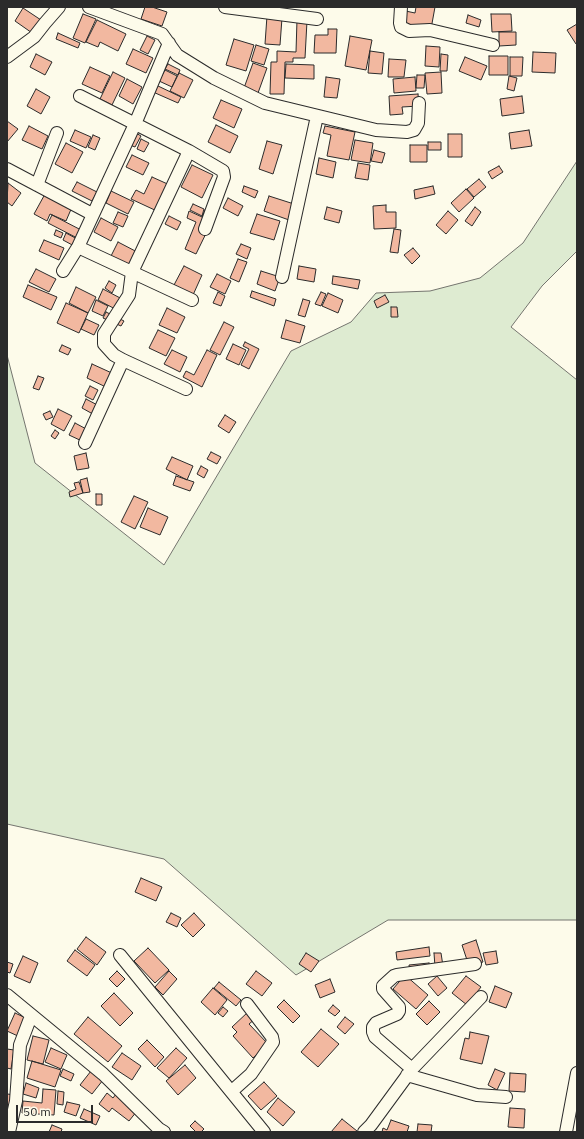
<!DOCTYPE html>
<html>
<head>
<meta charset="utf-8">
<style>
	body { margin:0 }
	#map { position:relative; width:584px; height:1139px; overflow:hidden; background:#fdfbea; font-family:"IBM Plex Sans",sans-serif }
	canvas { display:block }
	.frame { position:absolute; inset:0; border:8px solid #2b2b2b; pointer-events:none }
	.scale { position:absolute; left:16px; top:1105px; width:77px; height:18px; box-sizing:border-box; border:2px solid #2b2b2b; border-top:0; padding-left:5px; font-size:12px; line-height:14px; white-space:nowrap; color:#2b2b2b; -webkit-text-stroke:3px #fdfbea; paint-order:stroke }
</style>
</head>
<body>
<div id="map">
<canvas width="584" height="1139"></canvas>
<div class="frame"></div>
<div class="scale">50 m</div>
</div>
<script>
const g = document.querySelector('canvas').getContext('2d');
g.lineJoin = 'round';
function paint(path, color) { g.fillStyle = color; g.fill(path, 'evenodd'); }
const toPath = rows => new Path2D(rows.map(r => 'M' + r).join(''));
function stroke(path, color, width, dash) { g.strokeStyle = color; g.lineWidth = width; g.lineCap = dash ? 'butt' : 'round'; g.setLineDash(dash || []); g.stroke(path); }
const green = toPath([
	[577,161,577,251,542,286,511,327,577,380,577,920,388,920,296,975,164,859,7,824,7,355,35,463,164,565,291,351,351,322,376,293,430,291,480,278,523,243,577,161]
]);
const building = toPath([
	[145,7,152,7,167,12,162,26,141,19,145,7],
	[416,7,435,7,431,29,399,23,401,10,415,13,416,7],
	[23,8,44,22,35,35,15,21,23,8],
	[83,14,96,19,85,43,73,38,83,14],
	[491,14,511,14,512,31,492,32,491,14],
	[468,15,481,20,479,27,466,23,468,15],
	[267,16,282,18,280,45,265,44,267,16],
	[97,20,126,34,118,51,100,42,98,47,86,42,97,20],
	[297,20,307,21,305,58,293,58,293,62,285,62,284,94,270,94,271,62,277,62,277,51,296,52,297,20],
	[577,24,577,44,576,44,567,30,577,24],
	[328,29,337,29,336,53,314,53,315,35,328,35,328,29],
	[499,32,516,32,516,45,499,46,499,32],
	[58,33,80,43,78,48,56,39,58,33],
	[147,36,155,40,148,54,140,50,147,36],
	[350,36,372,40,366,70,345,66,350,36],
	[234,39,254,45,246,71,226,65,234,39],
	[256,45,269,49,264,65,251,61,256,45],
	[426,46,440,47,439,67,425,66,426,46],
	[133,49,153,58,146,73,126,64,133,49],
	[370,51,384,53,382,74,368,73,370,51],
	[533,52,556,53,555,73,532,72,533,52],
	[36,54,52,62,45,75,30,67,36,54],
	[441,54,448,55,447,71,440,71,441,54],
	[489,56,508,56,508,75,489,75,489,56],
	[465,57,487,66,481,80,459,71,465,57],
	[510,57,523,57,522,76,510,76,510,57],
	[389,59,406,60,404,77,388,77,389,59],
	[253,63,267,68,258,93,244,88,253,63],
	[168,64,180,70,178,75,165,69,168,64],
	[286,64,314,65,314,79,285,78,286,64],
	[90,67,110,76,102,93,82,84,90,67],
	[165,70,177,76,172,87,159,81,165,70],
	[113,72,125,78,112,105,100,99,113,72],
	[441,72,442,93,427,94,425,73,441,72],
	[179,73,193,80,184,98,170,91,179,73],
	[417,75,425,75,424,88,416,88,417,75],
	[509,76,517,78,514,91,507,89,509,76],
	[326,77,340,79,337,98,324,97,326,77],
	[415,77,416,91,394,93,393,79,415,77],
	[127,79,142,87,133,104,119,96,127,79],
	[156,85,181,97,178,103,153,92,156,85],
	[36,89,50,97,41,114,27,106,36,89],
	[418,94,419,106,402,107,403,114,390,115,389,96,418,94],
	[522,96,524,113,502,116,500,99,522,96],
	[221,100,242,109,234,128,213,118,221,100],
	[7,121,18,129,7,142,7,121],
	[216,125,238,136,230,153,208,142,216,125],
	[29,126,48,136,42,149,22,140,29,126],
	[325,126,355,132,349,160,327,156,331,135,323,133,325,126],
	[75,130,91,137,86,148,70,141,75,130],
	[529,130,532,146,511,149,509,133,529,130],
	[136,133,141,136,135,147,130,145,136,133],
	[448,134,462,134,462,157,448,157,448,134],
	[93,135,100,138,95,150,88,147,93,135],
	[141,139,149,143,144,152,137,149,141,139],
	[355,140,373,143,370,163,351,160,355,140],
	[267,141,282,145,273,174,259,169,267,141],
	[428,142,441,142,441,150,428,150,428,142],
	[66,143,83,152,72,173,55,164,66,143],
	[410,145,427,145,427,162,410,162,410,145],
	[374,150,385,153,382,163,371,161,374,150],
	[132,155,149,163,143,175,126,167,132,155],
	[319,158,336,162,333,178,316,174,319,158],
	[358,163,370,165,368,180,355,178,358,163],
	[192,165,213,175,202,198,181,187,192,165],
	[499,166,503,172,492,179,488,172,499,166],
	[152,177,172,186,159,212,131,199,136,190,144,194,152,177],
	[479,179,486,187,474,197,467,189,479,179],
	[77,182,97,192,92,201,72,191,77,182],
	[8,183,21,193,12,206,7,202,8,183],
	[244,186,258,191,255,198,242,192,244,186],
	[433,186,435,194,415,199,414,190,433,186],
	[466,189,474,198,459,212,451,203,466,189],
	[111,191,134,202,128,214,106,203,111,191],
	[45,194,72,207,66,221,50,214,47,221,34,214,45,194],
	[269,196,294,204,289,220,264,211,269,196],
	[228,198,243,206,238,216,223,208,228,198],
	[193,204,204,209,202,216,190,210,193,204],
	[386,205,386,212,396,212,396,228,374,229,373,206,386,205],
	[327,207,342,211,339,223,324,219,327,207],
	[475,207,481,212,472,226,465,221,475,207],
	[205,210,215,215,196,254,185,249,196,222,187,218,189,211,202,217,205,210],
	[448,211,458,220,446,234,436,225,448,211],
	[118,212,128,216,123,227,113,223,118,212],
	[257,214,280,221,274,240,250,233,257,214],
	[52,215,85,232,81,240,48,223,52,215],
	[169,216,181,222,177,230,165,224,169,216],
	[101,218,118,227,111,241,94,232,101,218],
	[394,229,401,230,398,253,390,252,394,229],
	[56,230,63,233,61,238,54,235,56,230],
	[66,233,79,240,76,247,63,240,66,233],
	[44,240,64,248,59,260,39,251,44,240],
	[118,242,141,254,134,267,111,256,118,242],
	[241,244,251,248,247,259,236,254,241,244],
	[413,248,420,256,412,264,404,255,413,248],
	[238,259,247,262,239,282,230,278,238,259],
	[184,266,202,275,193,295,174,285,184,266],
	[299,266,316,269,314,282,297,279,299,266],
	[36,269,56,279,49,292,29,282,36,269],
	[261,271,280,277,275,291,257,284,261,271],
	[217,274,231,281,225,294,210,287,217,274],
	[333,276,360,280,358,289,332,284,333,276],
	[109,281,116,285,112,293,105,288,109,281],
	[28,285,57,297,51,310,23,297,28,285],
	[76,287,96,297,88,313,69,303,76,287],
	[103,289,124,300,119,311,98,300,103,289],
	[252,291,276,299,274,306,250,297,252,291],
	[218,292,225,296,221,306,213,303,218,292],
	[321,292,326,294,321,306,315,304,321,292],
	[328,293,343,300,338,313,322,306,328,293],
	[385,295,389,302,377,308,374,301,385,295],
	[303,299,310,301,305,317,298,315,303,299],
	[96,300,108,306,103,316,92,311,96,300],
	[66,303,88,313,79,333,57,323,66,303],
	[391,307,397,307,398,317,391,317,391,307],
	[167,308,185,317,177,333,159,325,167,308],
	[106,312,124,321,121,326,103,318,106,312],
	[86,319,99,325,94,335,81,329,86,319],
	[286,320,305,326,300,343,281,338,286,320],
	[224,322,234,327,220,355,210,350,224,322],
	[158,330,175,338,166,356,149,348,158,330],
	[245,342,259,349,249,369,241,365,249,349,243,346,245,342],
	[233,344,246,350,239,365,226,359,233,344],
	[62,345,71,349,68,355,59,351,62,345],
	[172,350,187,357,180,372,164,364,172,350],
	[207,350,217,355,202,387,183,377,186,371,194,375,207,350],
	[92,364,114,374,108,388,87,378,92,364],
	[38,376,44,378,39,390,33,388,38,376],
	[90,386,98,390,93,400,85,396,90,386],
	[86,399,105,409,100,418,82,408,86,399],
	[58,409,72,416,64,431,51,424,58,409],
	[50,411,53,417,46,420,43,414,50,411],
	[225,415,236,422,229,433,218,426,225,415],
	[75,423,90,431,84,442,69,435,75,423],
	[55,430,59,433,55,439,51,436,55,430],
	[211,452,221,457,217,464,207,459,211,452],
	[86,453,89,468,77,470,74,456,86,453],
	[172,457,193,466,187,480,166,469,172,457],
	[201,466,208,470,204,478,197,474,201,466],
	[176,476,194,482,190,491,173,485,176,476],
	[87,478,90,492,83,493,80,480,87,478],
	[79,482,83,493,70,497,69,492,76,489,74,483,79,482],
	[96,494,102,494,102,505,96,505,96,494],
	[134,496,148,502,135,529,121,522,134,496],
	[148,508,168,517,160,535,140,527,148,508],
	[141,878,162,887,156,901,135,892,141,878],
	[171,913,181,918,177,927,166,922,171,913],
	[194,913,205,925,193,937,181,925,194,913],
	[86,937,106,952,97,965,77,949,86,937],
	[476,940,483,962,469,966,462,945,476,940],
	[429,947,430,956,397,960,396,952,429,947],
	[148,948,169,970,155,983,134,961,148,948],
	[75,950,95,965,87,976,67,961,75,950],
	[496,951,498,963,486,965,483,953,496,951],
	[306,953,319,961,311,972,299,964,306,953],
	[434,953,441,953,443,966,435,967,434,953],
	[23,956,38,963,30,983,14,976,23,956],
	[7,962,13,964,10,973,7,972,7,962],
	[429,963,430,970,410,973,409,965,429,963],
	[117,971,125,979,117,987,109,979,117,971],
	[169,971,177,979,163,995,155,987,169,971],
	[256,971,272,983,262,996,246,984,256,971],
	[405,975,428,995,416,1009,393,989,405,975],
	[437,976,447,988,438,996,428,984,437,976],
	[466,976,481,987,467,1005,452,993,466,976],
	[330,979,335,992,320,998,315,985,330,979],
	[219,982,241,1000,236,1006,214,988,219,982],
	[495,986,512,993,506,1008,489,1002,495,986],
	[213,988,227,1000,215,1015,201,1002,213,988],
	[114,993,133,1013,120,1026,101,1006,114,993],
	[284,1000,300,1016,293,1023,277,1007,284,1000],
	[429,1001,440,1012,427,1025,416,1014,429,1001],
	[333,1005,340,1011,335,1016,328,1011,333,1005],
	[223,1007,228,1011,223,1017,218,1013,223,1007],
	[248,1012,255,1019,249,1024,268,1044,253,1058,233,1036,237,1032,232,1027,248,1012],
	[15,1013,28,1019,20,1037,7,1031,15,1013],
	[88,1017,122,1046,108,1062,74,1034,88,1017],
	[345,1017,354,1024,345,1034,337,1027,345,1017],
	[321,1029,339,1044,318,1067,301,1052,321,1029],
	[470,1032,489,1036,482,1064,460,1059,465,1038,469,1039,470,1032],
	[33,1036,49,1040,43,1064,27,1060,33,1036],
	[147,1040,164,1057,155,1067,138,1049,147,1040],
	[51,1048,67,1055,61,1069,45,1062,51,1048],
	[176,1048,187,1058,169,1078,157,1068,176,1048],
	[7,1049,14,1050,11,1069,7,1068,7,1049],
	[122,1053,141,1066,132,1080,112,1067,122,1053],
	[32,1061,61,1070,55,1087,27,1078,32,1061],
	[185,1065,196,1078,178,1095,166,1081,185,1065],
	[63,1069,74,1074,71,1081,60,1076,63,1069],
	[495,1069,505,1073,497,1090,488,1085,495,1069],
	[91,1071,103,1080,92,1094,80,1085,91,1071],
	[510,1073,526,1074,525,1092,509,1091,510,1073],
	[264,1082,277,1096,261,1110,248,1096,264,1082],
	[26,1083,39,1088,36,1098,23,1094,26,1083],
	[43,1089,56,1090,54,1115,22,1113,23,1101,42,1103,43,1089],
	[119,1090,137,1111,129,1121,112,1108,109,1112,99,1104,107,1093,113,1098,119,1090],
	[58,1091,64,1092,63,1105,57,1104,58,1091],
	[7,1094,16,1095,7,1114,7,1094],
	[278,1098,295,1112,283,1126,267,1112,278,1098],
	[67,1102,80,1105,76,1116,64,1112,67,1102],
	[510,1108,525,1109,524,1128,508,1127,510,1108],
	[84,1109,100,1116,96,1125,80,1118,84,1109],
	[342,1119,357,1131,357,1132,331,1132,342,1119],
	[391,1120,409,1126,407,1132,382,1132,383,1128,387,1130,391,1120],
	[195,1121,204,1129,201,1132,196,1132,190,1126,195,1121],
	[418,1124,432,1125,431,1132,417,1132,418,1124],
	[52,1125,62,1129,61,1132,49,1132,52,1125]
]);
const minor = toPath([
	[89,7,162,34,177,55,214,78,265,103,376,130,407,132,414,130,418,123,419,103],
	[225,7,317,19],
	[401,7,400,23,401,27,409,31,430,30,493,45],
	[7,57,34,37,45,23,59,7],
	[80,96,189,151,223,171,224,177,205,229],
	[7,169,92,214],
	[37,185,57,133],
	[78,247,192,300],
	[63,271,78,247,135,124,169,43],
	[282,277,317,116],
	[186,389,123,360,114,355,104,344,104,334,129,295,132,272,189,151],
	[85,443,123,360],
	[120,955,264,1132],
	[7,995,103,1074,159,1129,164,1132],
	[412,1069,375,1037,373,1032,373,1027,376,1023,397,1014,399,1011,399,1007,383,989,383,986,394,976,397,975,475,964],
	[407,1075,477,1095,506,1097],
	[232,1091,251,1074,273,1042,272,1037,247,1004],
	[9,1132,16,1101,20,1045,31,1016],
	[364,1132,371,1125,412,1069,481,997],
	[566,1132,577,1073]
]);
paint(green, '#deebd1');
stroke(green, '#74746e', 1);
paint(building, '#f2b8a0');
stroke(building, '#2b2b2b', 1);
stroke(minor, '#2b2b2b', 14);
stroke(minor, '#fdfbea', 12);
</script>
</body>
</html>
